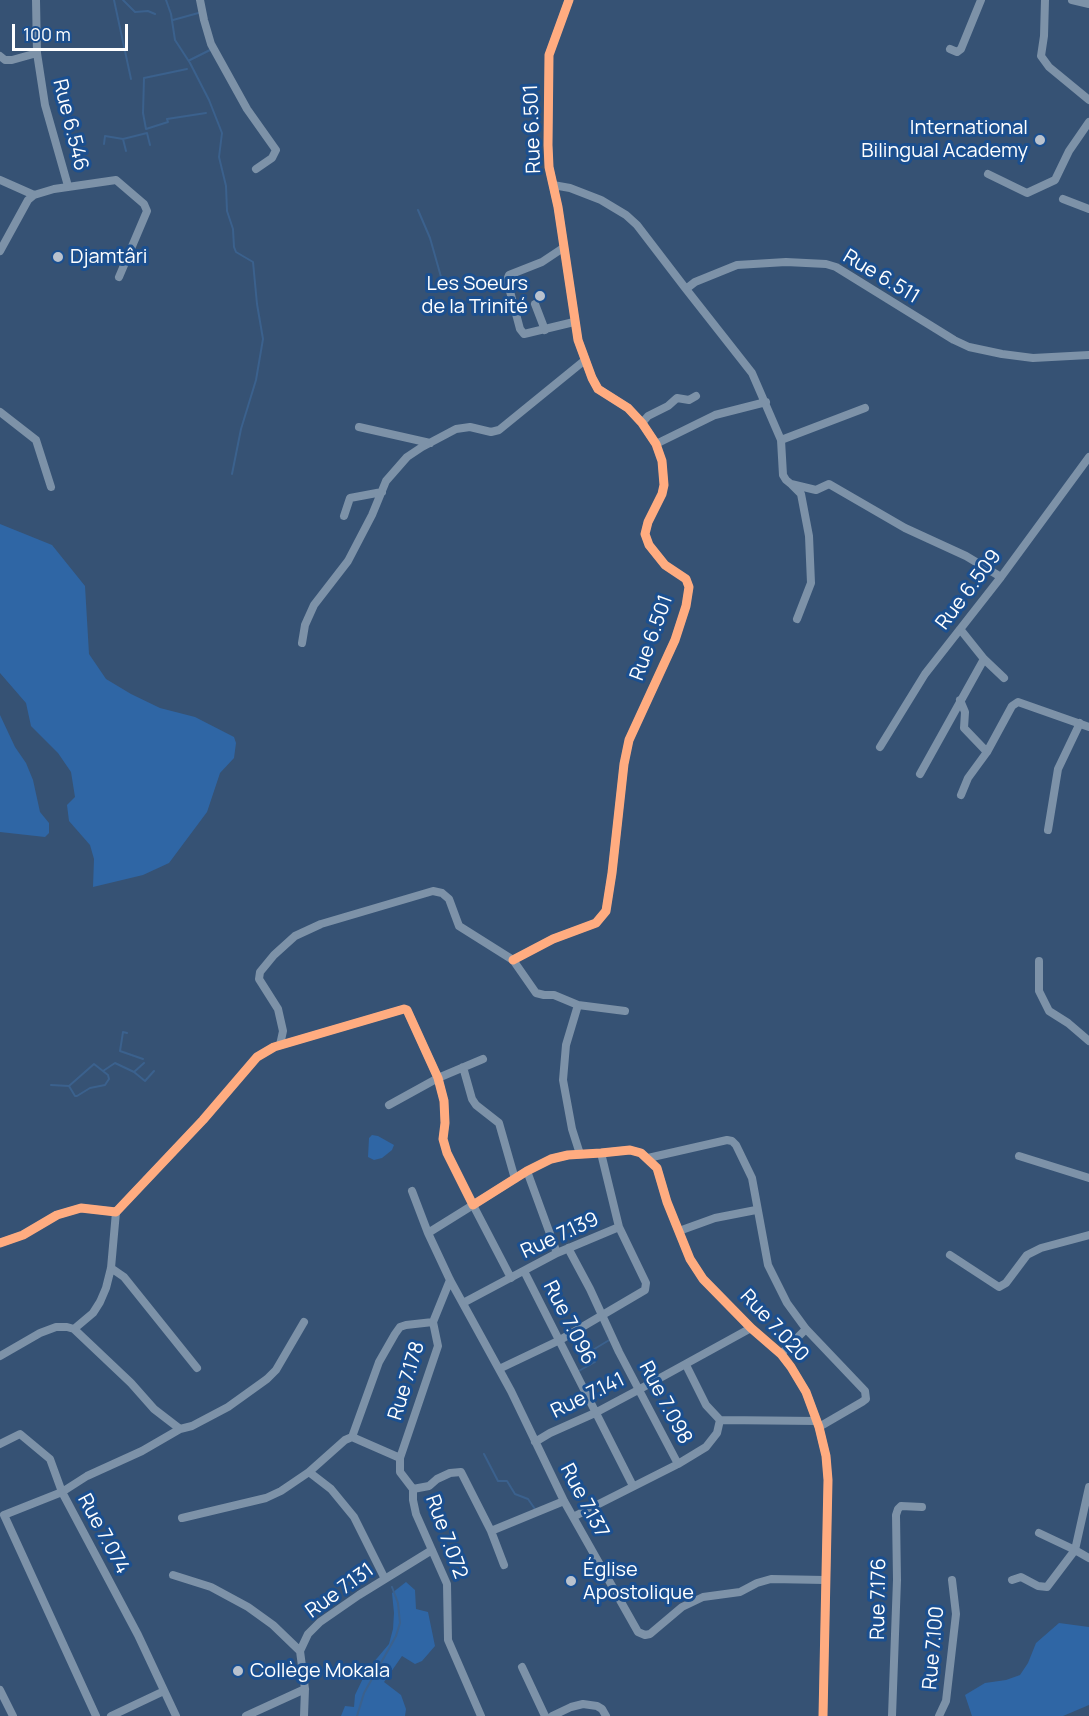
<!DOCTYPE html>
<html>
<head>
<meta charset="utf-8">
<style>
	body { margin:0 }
	#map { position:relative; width:1089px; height:1716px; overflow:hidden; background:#365274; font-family:Manrope,sans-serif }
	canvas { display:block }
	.scale { position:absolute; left:12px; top:24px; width:116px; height:27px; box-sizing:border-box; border:3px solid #fff; border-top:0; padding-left:8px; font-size:18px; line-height:21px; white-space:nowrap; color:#fff; -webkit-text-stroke:4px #1b4f8f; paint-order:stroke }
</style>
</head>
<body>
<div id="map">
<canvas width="1089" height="1716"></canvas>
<div class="scale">100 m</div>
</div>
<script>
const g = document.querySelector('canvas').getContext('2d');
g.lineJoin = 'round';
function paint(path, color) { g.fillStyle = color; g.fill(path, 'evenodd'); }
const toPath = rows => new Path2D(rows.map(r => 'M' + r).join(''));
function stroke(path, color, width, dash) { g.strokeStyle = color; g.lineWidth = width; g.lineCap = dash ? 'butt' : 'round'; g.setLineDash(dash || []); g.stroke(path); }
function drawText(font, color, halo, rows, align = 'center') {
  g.font = font + ' Manrope,sans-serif'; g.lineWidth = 6; g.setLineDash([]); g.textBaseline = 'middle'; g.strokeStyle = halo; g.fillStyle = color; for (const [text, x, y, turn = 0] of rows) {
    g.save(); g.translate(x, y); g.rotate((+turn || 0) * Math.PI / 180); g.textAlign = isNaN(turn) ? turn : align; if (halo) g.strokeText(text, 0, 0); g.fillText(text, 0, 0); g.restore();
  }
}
const green = toPath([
	[0,524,52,545,85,586,89,654,106,679,131,694,160,708,195,717,234,737,236,743,234,758,220,773,207,812,169,863,143,875,93,887,94,859,90,845,69,821,67,805,75,797,71,772,58,753,31,726,26,703,0,673],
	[0,715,15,747,26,763,33,780,40,812,49,823,49,833,45,837,0,832],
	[372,1135,378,1136,394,1145,392,1150,382,1158,374,1160,368,1157,369,1138],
	[406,1582,415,1590,416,1609,428,1612,435,1646,422,1661,415,1664,402,1656,384,1682,401,1695,406,1709,405,1716,341,1716,345,1706,354,1707,355,1695,367,1670,389,1644,393,1629,394,1613,392,1593],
	[1059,1623,1089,1627,1089,1705,1063,1716,972,1716,965,1695,985,1683,1006,1680,1020,1675,1028,1663,1036,1643]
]);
const stream = toPath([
	[114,0,131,79],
	[123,0,135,12,148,11,155,14],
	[166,0,171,14,175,40,190,63,209,100,222,133,219,157,226,186,227,211,233,229,234,247,236,252,253,262,257,304,263,339,256,380,241,429,232,474],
	[173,20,202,12],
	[190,60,212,49],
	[187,69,144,78,143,113,146,129,168,122,167,119,206,113],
	[123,139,126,151],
	[104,144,105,136,123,139,147,133,150,145],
	[418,210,430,238,445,291],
	[127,1033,123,1032,120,1051,143,1059],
	[103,1071,115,1063,134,1072,145,1081,154,1071],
	[134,1072,144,1063],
	[51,1085,69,1086,75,1096,77,1096,90,1088,105,1085,109,1079,108,1075,94,1064,69,1086],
	[577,1372,595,1362,591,1351,611,1339],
	[484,1454,498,1481,507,1481,515,1494,528,1499,535,1509],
	[357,1716,364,1693,396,1636,400,1623,398,1603,392,1587]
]);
const minor = toPath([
	[36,0,37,53,45,105,68,186],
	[200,0,204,20,211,44,247,109,276,150,272,158,256,169],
	[1045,0,1044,36,1041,56,1049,67,1089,100],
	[1072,0,1089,4],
	[950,49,957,52,961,49,981,0],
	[0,56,5,60,12,60,37,53],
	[988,174,1027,193,1055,180,1069,151,1089,122],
	[0,180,34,195],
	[553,185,570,188,601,200,626,215,637,225,686,289,695,282,737,265,786,262,826,264,836,267,954,340,969,347,1002,354,1033,358,1089,355],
	[1063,199,1089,209],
	[563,248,542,262,509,275,507,280,520,329,524,334,574,322],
	[0,251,28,200,34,195,54,189,116,180,144,204,147,211,119,277],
	[686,289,752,373,781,440,783,475,786,480,791,484,816,490,829,484,905,528,966,556,1001,577],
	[535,304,545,330],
	[0,412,36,440,51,487],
	[642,423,648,416,668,406,677,398,689,400,696,396],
	[359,427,430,443],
	[781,440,865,408],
	[656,444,715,415,766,402],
	[792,485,801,494,809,536,811,583,797,619],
	[344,516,350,498,382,492],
	[960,629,984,659,1004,678],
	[302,643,305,625,314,605,348,561,372,515,386,481,407,457,422,447,456,429,470,427,491,432,499,430,585,360],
	[960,700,965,712,964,728,987,752,1012,706,1018,702,1089,727],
	[880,747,925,674,1001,577,1089,457],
	[920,774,984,659],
	[961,795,968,778,987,752],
	[1048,830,1058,769,1080,723],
	[513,960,553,939,596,923,606,911,612,873,624,764,629,740,675,640,686,606,689,587,686,579,665,565,649,545,645,534,648,522,662,494,664,485,662,461,656,444,642,423,628,408,598,389,592,378,578,340,558,207,549,167,548,145,549,55,569,0],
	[1039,961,1039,991,1049,1011,1068,1023,1089,1041],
	[578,1005,566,1045,563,1080,572,1129,580,1154],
	[280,1045,283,1031,278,1009,259,979,260,972,274,955,295,936,321,924,433,891,442,893,449,899,459,926,513,960,536,993,544,995,554,995,578,1005,625,1011],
	[463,1067,472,1099,476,1105,499,1123,515,1179],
	[389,1105,438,1078,483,1059],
	[601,1153,619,1227],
	[1019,1156,1089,1178],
	[648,1158,727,1140,732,1141,736,1145,752,1178,768,1265,787,1303,806,1329,865,1391,866,1399,862,1402,819,1427],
	[527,1171,557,1253],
	[412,1191,428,1233],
	[679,1231,715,1218,756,1210],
	[0,1243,23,1235,57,1215,81,1208,116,1212,203,1120,257,1057,274,1047,404,1009,407,1010,438,1078,444,1101,445,1123,443,1139,447,1153,473,1205,527,1171,551,1159,568,1155,601,1153,630,1150,641,1153,657,1168,667,1202,690,1259,703,1279,751,1328,781,1354,791,1367,806,1392,819,1427,826,1456,828,1480,823,1716],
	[568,1248,590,1289,619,1352,678,1464,573,1517],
	[950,1255,999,1287,1006,1283,1027,1255,1041,1248,1089,1235],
	[111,1268,124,1277,197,1368],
	[524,1271,633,1486],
	[511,1278,473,1205,428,1233,450,1280,511,1391,564,1501,638,1632,645,1635,650,1634,682,1607,703,1597,740,1592,757,1583,771,1579,825,1580],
	[463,1303,557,1253,619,1227,646,1283,645,1290,560,1340,499,1369],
	[74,1329,93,1313,100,1302,106,1288,111,1268,116,1212],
	[781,1354,806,1329],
	[0,1356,40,1333,56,1327,67,1327,74,1329,131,1383,154,1409,180,1429,192,1426,228,1407,267,1379,276,1370,304,1322],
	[686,1365,706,1405,720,1420,817,1421],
	[352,1437,379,1362,395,1334,400,1327,406,1325,433,1322],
	[535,1442,550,1433,595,1413,640,1389,751,1328],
	[0,1444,20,1434,50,1459,62,1492,87,1476,142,1451,180,1429],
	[678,1464,706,1447,717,1433,720,1420],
	[309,1472,345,1440,352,1437,400,1458],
	[413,1489,400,1472,400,1458,438,1346,433,1322,450,1280],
	[182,1518,266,1498,281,1491,309,1472,331,1489,354,1517,385,1579],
	[491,1531,504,1565],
	[1039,1533,1075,1550,1089,1487],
	[173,1575,211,1587,248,1607,273,1625,300,1651],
	[1012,1580,1021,1577,1038,1586,1047,1587,1075,1550,1089,1558],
	[522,1667,545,1716],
	[0,1690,13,1716],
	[96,1716,4,1515,62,1492,138,1635,176,1716],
	[111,1716,164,1691],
	[246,1716,305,1689],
	[304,1716,305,1689,300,1651,308,1634,320,1622,359,1595,432,1550],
	[481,1716,448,1640,447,1584,416,1514,413,1500,413,1489,429,1486,437,1479,450,1473,461,1472,491,1531,564,1501],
	[552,1716,571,1707,583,1704,597,1706,602,1709,606,1716],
	[892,1716,897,1580,896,1515,898,1509,901,1506,922,1507],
	[939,1716,946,1701,956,1614,952,1580]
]);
const cycleway = toPath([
	[513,960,553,939,596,923,606,911,612,873,624,764,629,740,675,640,686,606,689,587,686,579,665,565,649,545,645,534,648,522,662,494,664,485,662,461,656,444,642,423,628,408,598,389,592,378,578,340,558,207,549,167,548,145,549,55,569,0],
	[0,1243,23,1235,57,1215,81,1208,116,1212,203,1120,257,1057,274,1047,404,1009,407,1010,438,1078,444,1101,445,1123,443,1139,447,1153,473,1205,527,1171,551,1159,568,1155,601,1153,630,1150,641,1153,657,1168,667,1202,690,1259,703,1279,751,1328,781,1354,791,1367,806,1392,819,1427,826,1456,828,1480,823,1716]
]);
const markers = [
	[1040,140,6,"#b9c2ce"],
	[58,257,6,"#b9c2ce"],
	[540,296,6,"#b9c2ce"],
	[571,1581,6,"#b9c2ce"],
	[238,1671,6,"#b9c2ce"]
];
const streetNames = [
	["Rue 6.546",70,125,76],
	["Rue 6.501",533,129,-92],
	["Rue 6.511",881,277,31],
	["Rue 6.509",969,590,-53],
	["Rue 6.501",652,638,-70],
	["Rue 7.139",560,1236,-25],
	["Rue 7.096",569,1323,63],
	["Rue 7.020",774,1326,47],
	["Rue 7.178",407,1381,-73],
	["Rue 7.141",588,1396,-26],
	["Rue 7.098",665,1403,62],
	["Rue 7.137",584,1501,62],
	["Rue 7.074",103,1534,62],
	["Rue 7.072",446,1537,70],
	["Rue 7.131",340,1591,-36],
	["Rue 7.176",879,1599,-89],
	["Rue 7.100",934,1648,-85]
];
const poiNames = [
	["International",1028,128,"right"],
	["Bilingual Academy",1028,151,"right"],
	["Djamtâri",70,257],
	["Les Soeurs",528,284,"right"],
	["de la Trinité",528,307,"right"],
	["Église",583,1570],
	["Apostolique",583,1593],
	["Collège Mokala",250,1671]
];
paint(green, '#2f66a5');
stroke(stream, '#3b618d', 2);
stroke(minor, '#7d92a8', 8);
stroke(cycleway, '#ffac80', 9);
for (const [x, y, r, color] of markers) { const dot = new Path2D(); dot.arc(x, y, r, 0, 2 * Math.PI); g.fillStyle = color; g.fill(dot); stroke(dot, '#1b4f8f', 2); }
drawText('20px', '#fff', '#1b4f8f', streetNames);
drawText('20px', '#fff', '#1b4f8f', poiNames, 'left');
</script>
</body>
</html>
